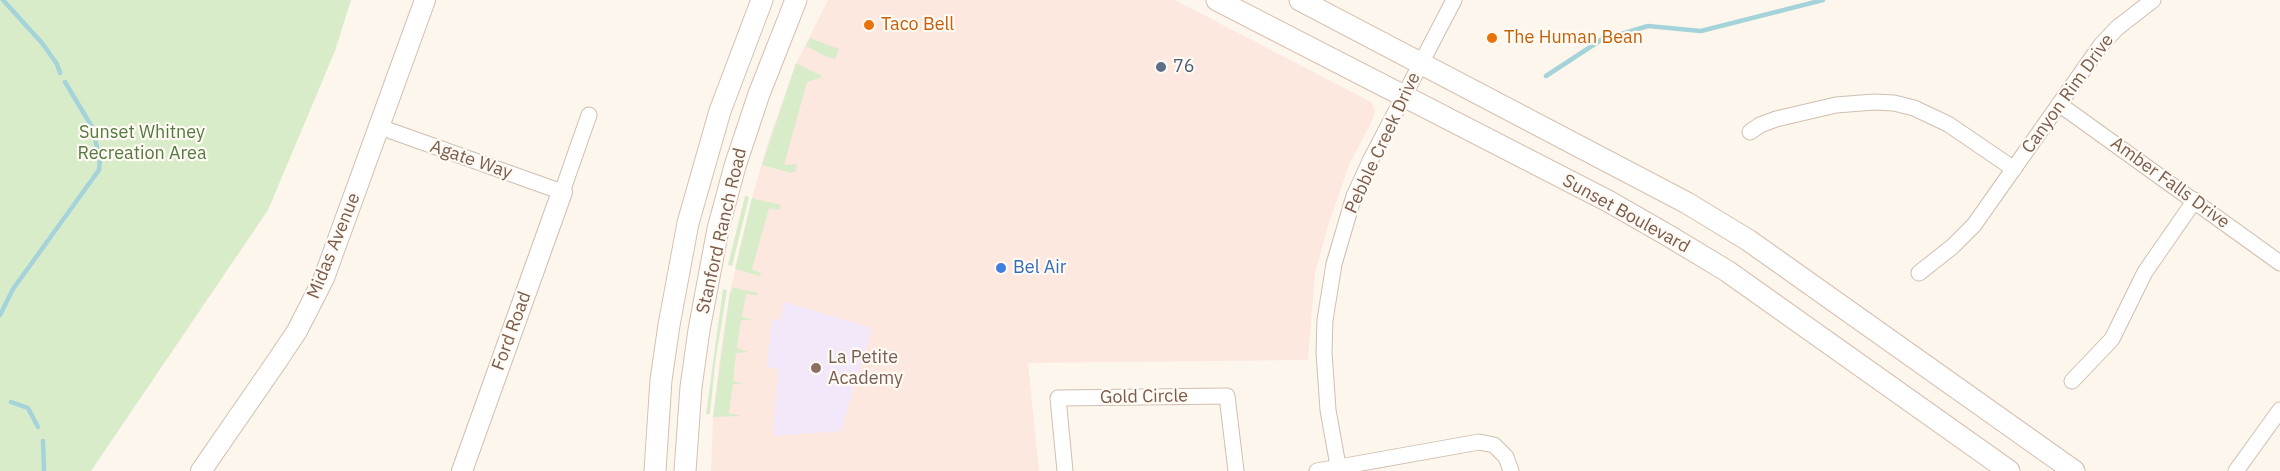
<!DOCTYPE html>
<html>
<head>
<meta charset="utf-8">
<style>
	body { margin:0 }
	canvas { display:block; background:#fdf6ec }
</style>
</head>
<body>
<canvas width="2280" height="471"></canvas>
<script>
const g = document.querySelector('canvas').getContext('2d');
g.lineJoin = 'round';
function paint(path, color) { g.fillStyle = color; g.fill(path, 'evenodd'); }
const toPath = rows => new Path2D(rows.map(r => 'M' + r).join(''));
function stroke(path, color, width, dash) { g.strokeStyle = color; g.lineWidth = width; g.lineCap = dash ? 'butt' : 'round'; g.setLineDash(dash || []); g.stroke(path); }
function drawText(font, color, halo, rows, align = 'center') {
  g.font = font + ' "IBM Plex Sans",sans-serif'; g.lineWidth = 4.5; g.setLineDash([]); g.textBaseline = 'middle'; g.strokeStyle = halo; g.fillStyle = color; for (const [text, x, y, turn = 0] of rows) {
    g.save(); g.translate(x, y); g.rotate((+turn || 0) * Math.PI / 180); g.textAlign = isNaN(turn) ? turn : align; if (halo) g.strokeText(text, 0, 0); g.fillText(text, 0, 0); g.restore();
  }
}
const commercial = toPath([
	[828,0,1175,0,1371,102,1375,110,1373,119,1349,165,1328,226,1315,274,1308,360,1028,363,1039,471,711,471,713,417,721,348,730,292,752,198,769,139,797,62]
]);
const education = toPath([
	[781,301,872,328,841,431,773,436,778,369,767,367,772,319,781,320,784,303]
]);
const green = toPath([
	[0,0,351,0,335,51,268,210,91,471,0,471],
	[810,38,839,49,835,59,827,57,806,46],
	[796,63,822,76,820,78,807,82,784,165,797,164,796,171,791,173,762,165],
	[745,196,749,197,732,266,728,265],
	[752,198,781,205,779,210,769,208,752,269,761,273,760,276,735,269],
	[731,287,758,293,757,295,746,294,742,317,753,320,741,320,737,348,748,352,736,353,733,381,744,384,733,384,729,413,741,416,713,417,730,292,733,291],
	[723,289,727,290,715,364,710,414,706,414]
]);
const stream = toPath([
	[3,0,42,43,57,64,60,73],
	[1546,76,1601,40,1648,26,1701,31,1823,0],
	[0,315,13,289,99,170,100,159,92,127,65,82],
	[11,402,28,408,38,427],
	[43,441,44,471]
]);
const minor = toPath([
	[2059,104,2280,263],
	[380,127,562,192,589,115],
	[1750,132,1760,125,1776,119,1836,105,1874,102,1894,103,1914,108,1948,124,2014,169],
	[1919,273,1952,247,1974,225,2101,45,2117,28,2153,0],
	[2072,381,2112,339,2145,272,2195,200],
	[1065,471,1058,398,1227,396,1236,471],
	[1317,471,1479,442,1494,445,1506,457,1511,471],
	[1339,471,1328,410,1324,352,1325,320,1334,264,1354,196,1371,159,1454,0],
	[2236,471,2280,410]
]);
const tertiary = toPath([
	[201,471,277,361,297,331,324,278,425,0],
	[462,471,562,192]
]);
const secondary = toPath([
	[1217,0,1608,201,1669,236,1727,271,2009,471],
	[1300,0,1687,203,1748,240,2074,471],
	[655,471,661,380,669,325,688,223,720,111,762,0],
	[685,471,691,387,699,330,718,229,735,166,759,94,796,0]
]);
const markers = [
	[869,25,6,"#e8710a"],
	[1492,38,6,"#e8710a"],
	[1161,67,6,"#5c6f8a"],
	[1001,268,6,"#3f7fe0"],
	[816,368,6,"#8d6e63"]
];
const foodNames = [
	["Taco Bell",881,25],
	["The Human Bean",1504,38]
];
const serviceNames = [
	["76",1173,67]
];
const streetNames = [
	["Canyon Rim Drive",2068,94,-54],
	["Pebble Creek Drive",1383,143,-65],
	["Agate Way",471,160,19],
	["Amber Falls Drive",2170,183,36],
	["Sunset Boulevard",1626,214,29],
	["Stanford Ranch Road",722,231,-77],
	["Midas Avenue",334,246,-68],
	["Ford Road",512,331,-70],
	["Gold Circle",1144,397,-1]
];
const parkNames = [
	["Sunset Whitney",142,133],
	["Recreation Area",142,154]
];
const shopNames = [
	["Bel Air",1013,268]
];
const educationNames = [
	["La Petite",828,358],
	["Academy",828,379]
];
paint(commercial, '#fde8e0');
paint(education, '#f3e8fa');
paint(green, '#d8ecc9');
stroke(stream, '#a5d3da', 4.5);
stroke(minor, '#d1beb0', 17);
stroke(tertiary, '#d1beb0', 22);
stroke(secondary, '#d6c0b0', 23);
stroke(minor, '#fff', 15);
stroke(tertiary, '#fff', 20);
stroke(secondary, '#fff', 21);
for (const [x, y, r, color] of markers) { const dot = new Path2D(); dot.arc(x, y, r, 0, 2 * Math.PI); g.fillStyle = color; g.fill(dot); stroke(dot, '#fffaf3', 2); }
drawText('18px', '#c56008', '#fffaf3', foodNames, 'left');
drawText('18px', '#4e5e75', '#fffaf3', serviceNames, 'left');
drawText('18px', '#7a5c4d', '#fffaf3', streetNames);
drawText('18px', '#537a41', '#fffaf3', parkNames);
drawText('18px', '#366cbe', '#fffaf3', shopNames, 'left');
drawText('18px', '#785e54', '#fffaf3', educationNames, 'left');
</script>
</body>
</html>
